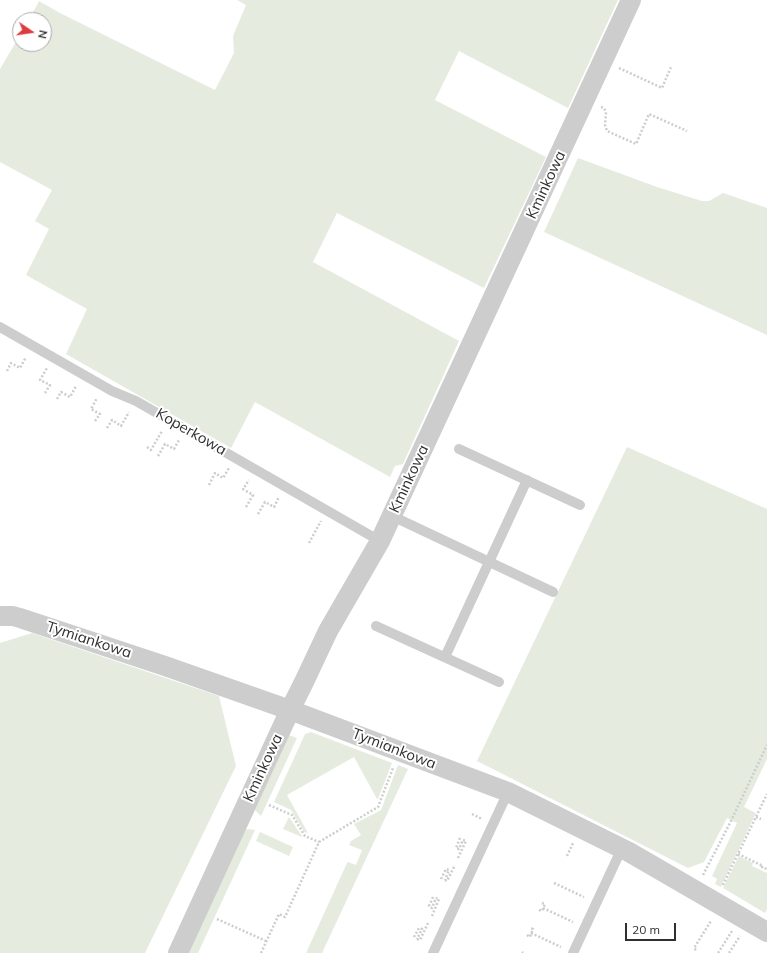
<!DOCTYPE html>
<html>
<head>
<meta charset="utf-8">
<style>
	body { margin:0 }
	#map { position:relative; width:767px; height:953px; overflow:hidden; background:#fff; font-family:Mulish,sans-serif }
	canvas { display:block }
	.north { position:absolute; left:12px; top:12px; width:40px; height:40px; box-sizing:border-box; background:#fff; border:1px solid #acacac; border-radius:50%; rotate:103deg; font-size:11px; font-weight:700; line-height:16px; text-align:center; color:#303030 }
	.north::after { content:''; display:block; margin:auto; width:14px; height:18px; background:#dd3c3c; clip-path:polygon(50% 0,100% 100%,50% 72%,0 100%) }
	.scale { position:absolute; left:625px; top:923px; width:51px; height:18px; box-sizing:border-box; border:2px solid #303030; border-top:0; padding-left:5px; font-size:12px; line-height:14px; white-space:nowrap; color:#303030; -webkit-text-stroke:3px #fff; paint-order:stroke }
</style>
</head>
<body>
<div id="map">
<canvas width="767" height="953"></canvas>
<div class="north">N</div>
<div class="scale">20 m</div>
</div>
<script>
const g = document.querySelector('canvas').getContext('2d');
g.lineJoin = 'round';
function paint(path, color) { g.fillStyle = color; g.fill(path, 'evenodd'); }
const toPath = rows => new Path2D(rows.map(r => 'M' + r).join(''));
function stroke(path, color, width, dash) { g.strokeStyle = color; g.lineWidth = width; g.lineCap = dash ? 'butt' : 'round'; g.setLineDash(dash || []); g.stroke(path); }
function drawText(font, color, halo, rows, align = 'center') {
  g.font = font + ' Mulish,sans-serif'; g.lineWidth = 4; g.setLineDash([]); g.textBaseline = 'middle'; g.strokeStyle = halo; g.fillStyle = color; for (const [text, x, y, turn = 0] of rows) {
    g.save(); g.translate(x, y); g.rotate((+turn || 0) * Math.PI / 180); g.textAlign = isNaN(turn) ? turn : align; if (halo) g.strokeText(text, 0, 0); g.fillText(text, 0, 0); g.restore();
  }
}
const green = toPath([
	[237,0,618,0,568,108,459,51,435,100,546,157,484,288,337,213,313,262,459,341,403,464,395,466,390,477,255,402,231,448,66,354,87,309,26,275,49,229,35,221,52,190,0,162,0,69,20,35,20,44,44,44,44,20,29,20,39,1,60,13,215,90,234,53,233,36,246,5],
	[578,158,657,187,702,201,709,201,723,193,767,208,767,335,544,232],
	[627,447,767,509,767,759,744,807,756,813,721,887,715,884,717,879,712,876,737,823,727,818,704,862,688,868,477,761],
	[32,633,219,696,236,766,145,953,0,953,0,643],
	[311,732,392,763,378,799,377,799,354,757,287,795,308,833,304,832,291,810,274,802,305,734],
	[286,734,297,738,261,816,255,810,255,806],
	[398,765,408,769,322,953,306,953,347,863,348,862,356,865,362,850,349,845,351,841,361,835,354,824,381,810],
	[289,817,302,836,302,837,283,829],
	[248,829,255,830,198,953,186,953,245,830],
	[260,832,293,847,289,856,256,841],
	[739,856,753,863,752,866,767,873,767,909,765,913,723,888]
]);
const path = toPath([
	[619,68,662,88,671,67],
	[601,107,604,108,606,112,605,125,607,131,636,144,649,114,687,131],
	[7,371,11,363,20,368,26,357],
	[45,393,50,385,40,380,47,368],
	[57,399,61,392,70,397,76,386],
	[95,421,100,414,91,409,97,398],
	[107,428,112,420,121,426,129,412],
	[147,447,151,450,162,431],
	[158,456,165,444,174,449,179,440],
	[209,485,215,473,223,478,229,468],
	[246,507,253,495,243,489,249,480],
	[258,514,265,502,274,507,279,497],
	[309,543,321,521],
	[269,805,292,815,305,836,319,842],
	[472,814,482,819],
	[756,817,761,819],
	[460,838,456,848,459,849,463,840],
	[738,854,763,866,762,867,767,869],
	[567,856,573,843],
	[458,858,466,841,463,840],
	[703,875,730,823,767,745],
	[441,879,446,869,449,870,445,880],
	[445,880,447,881,455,865],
	[554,883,584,897],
	[723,885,767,794],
	[433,897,429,906,432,908,436,898],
	[543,908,573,922],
	[539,910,542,911,545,904,542,903],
	[432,916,439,899,436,898],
	[217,919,266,941],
	[531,933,561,947],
	[527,935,530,937,533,929,530,928],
	[414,937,419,928,422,929,417,939],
	[417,939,420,940,428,923],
	[696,950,694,948,711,921],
	[522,952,523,953],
	[261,953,279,914,285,917,319,842,378,807,393,768],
	[718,953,732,931],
	[729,953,740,936]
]);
const lane = toPath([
	[0,327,112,391,136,401,380,541],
	[459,449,580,505],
	[392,516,553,592],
	[376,626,499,682],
	[445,657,527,480],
	[433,953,508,792],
	[573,953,622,848]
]);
const street = toPath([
	[0,616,13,616,20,618,165,666,290,710,508,792,629,852,767,932],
	[178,953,290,710,304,682,328,631,380,541,631,0]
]);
const streetNames = [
	["Kminkowa",546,185,-65],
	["Koperkowa",191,432,30],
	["Kminkowa",409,479,-65],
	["Tymiankowa",89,640,18],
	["Tymiankowa",394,749,21],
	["Kminkowa",263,768,-65]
];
paint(green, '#e5ecdf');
stroke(path, '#cdcdcd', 2.5, [2, 2]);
stroke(lane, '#cdcdcd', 10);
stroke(street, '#cdcdcd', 20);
drawText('15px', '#303030', '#fff', streetNames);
</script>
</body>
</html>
